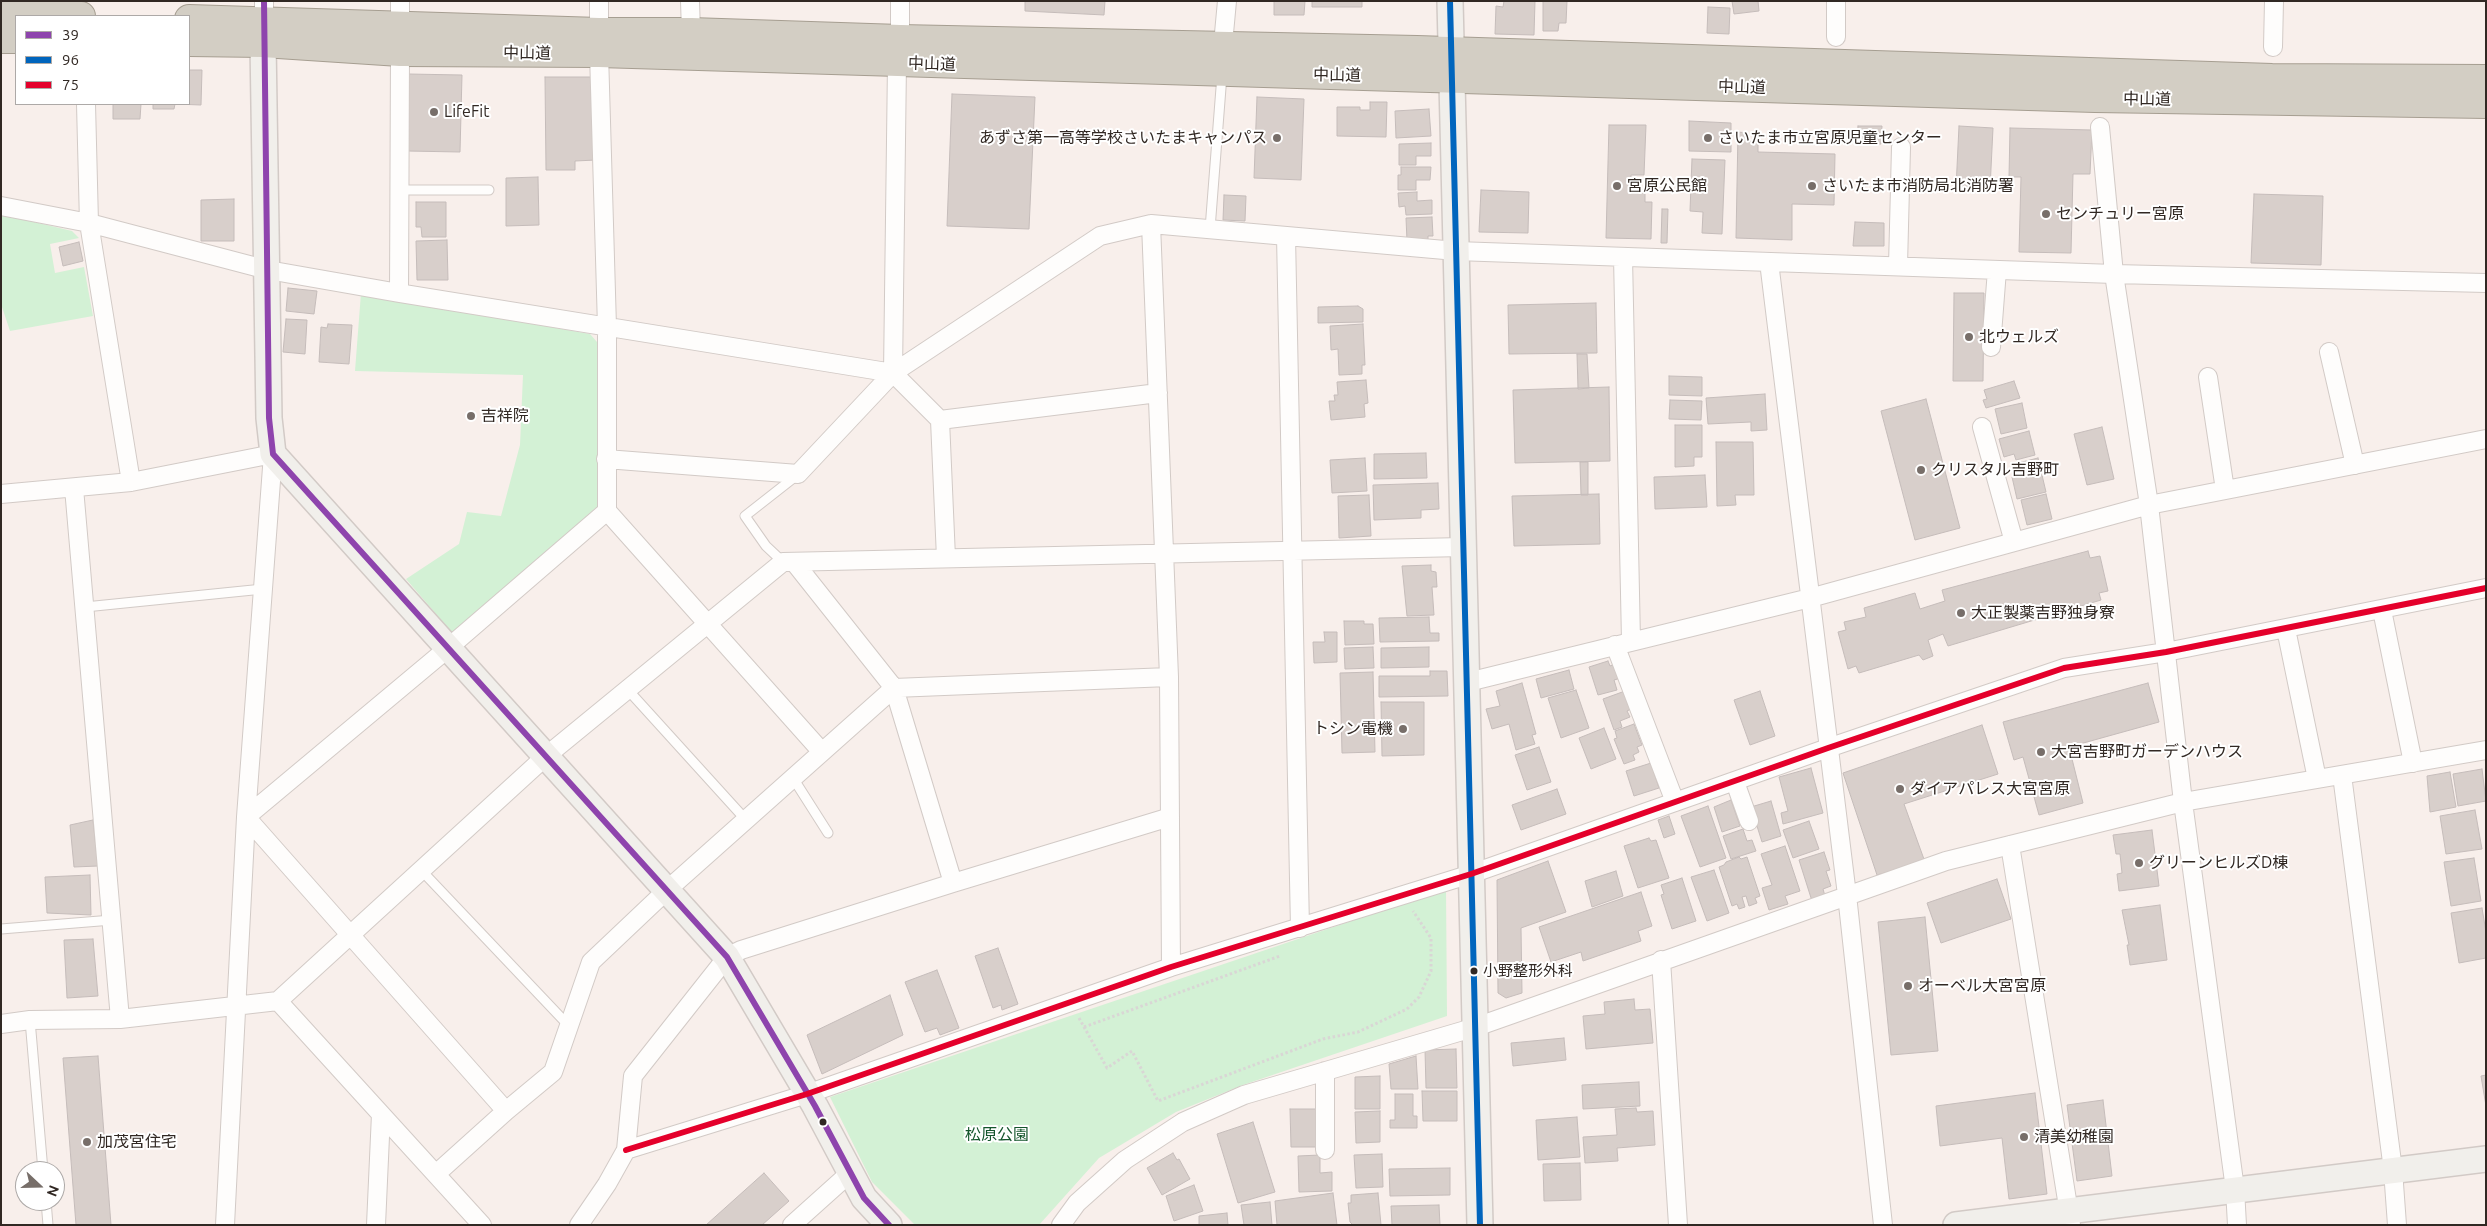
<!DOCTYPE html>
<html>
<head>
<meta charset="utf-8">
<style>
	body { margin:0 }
	#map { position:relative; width:2487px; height:1226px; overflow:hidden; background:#f8efeb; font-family:Ubuntu,sans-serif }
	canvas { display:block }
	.frame { position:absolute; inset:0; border:2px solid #312823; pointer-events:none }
	.legend { position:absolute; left:15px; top:15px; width:175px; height:90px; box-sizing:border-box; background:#fff; border:1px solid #ada9a7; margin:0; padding:6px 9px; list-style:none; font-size:15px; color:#312823 }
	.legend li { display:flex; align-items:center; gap:10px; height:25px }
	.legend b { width:25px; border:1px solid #ada9a7 }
	.north { position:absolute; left:15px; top:1161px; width:50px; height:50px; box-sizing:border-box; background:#fff; border:1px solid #ada9a7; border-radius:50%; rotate:111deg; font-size:14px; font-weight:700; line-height:20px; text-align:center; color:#312823 }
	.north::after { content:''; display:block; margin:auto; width:18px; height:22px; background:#776e69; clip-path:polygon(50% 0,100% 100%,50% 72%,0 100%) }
</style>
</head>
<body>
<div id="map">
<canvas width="2487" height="1226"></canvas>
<div class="frame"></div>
<ul class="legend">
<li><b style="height:6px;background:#8e44ad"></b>39</li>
<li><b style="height:6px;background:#0065bd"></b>96</li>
<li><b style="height:6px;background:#e4002b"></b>75</li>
</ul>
<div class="north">N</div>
</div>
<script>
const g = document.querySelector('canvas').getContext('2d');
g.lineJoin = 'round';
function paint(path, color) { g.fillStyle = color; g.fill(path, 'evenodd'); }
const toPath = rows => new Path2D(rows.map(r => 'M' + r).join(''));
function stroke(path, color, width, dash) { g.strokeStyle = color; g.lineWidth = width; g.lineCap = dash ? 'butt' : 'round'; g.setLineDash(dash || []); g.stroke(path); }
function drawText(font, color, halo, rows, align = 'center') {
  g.font = font + ' Ubuntu,"Noto Sans JP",sans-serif'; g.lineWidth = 4; g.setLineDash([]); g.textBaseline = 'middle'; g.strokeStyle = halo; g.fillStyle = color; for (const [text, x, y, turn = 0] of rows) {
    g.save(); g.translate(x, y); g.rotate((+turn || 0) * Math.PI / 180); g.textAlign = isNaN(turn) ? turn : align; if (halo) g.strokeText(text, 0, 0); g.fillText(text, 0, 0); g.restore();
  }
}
const green = toPath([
	[1,214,72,231,79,238,50,244,55,273,84,267,93,316,10,331,1,304],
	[361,293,590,334,597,342,599,505,454,635,406,579,459,544,467,512,501,516,520,445,523,375,355,371],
	[1446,889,1447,1016,1243,1085,1176,1112,1099,1158,1039,1225,915,1225,872,1182,830,1097]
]);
const building = toPath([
	[1025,1,1105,1,1104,15,1025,11,1025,1],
	[1274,1,1305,1,1304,15,1274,15,1274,1],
	[1312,1,1362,1,1362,7,1312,7,1312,1],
	[1504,1,1535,1,1534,35,1495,34,1496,6,1503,7,1504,1],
	[1543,1,1567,1,1566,23,1559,23,1558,31,1543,31,1543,1],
	[1732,1,1758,1,1759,11,1734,14,1732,1],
	[1708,7,1730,8,1729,34,1707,33,1708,7],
	[189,70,202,70,201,105,175,104,174,109,153,109,153,104,189,104,189,70],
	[408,74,462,75,460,152,407,151,408,74],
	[545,77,595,77,596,160,575,161,575,170,546,170,545,77],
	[952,94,1035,97,1029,229,947,226,952,94],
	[1257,97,1304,99,1301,180,1254,178,1257,97],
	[1370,102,1387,102,1386,137,1337,136,1337,107,1360,107,1360,110,1370,110,1370,102],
	[113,104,141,104,140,119,113,119,113,104],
	[1429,109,1431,136,1396,138,1395,111,1429,109],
	[1689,121,1731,123,1731,152,1689,151,1689,121],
	[1609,125,1646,125,1644,175,1631,175,1630,189,1645,190,1645,202,1652,202,1651,239,1606,238,1609,125],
	[1858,126,1882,126,1881,144,1857,143,1858,126],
	[1959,126,1993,128,1990,189,1956,188,1959,126],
	[2010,128,2092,130,2090,174,2073,174,2071,253,2019,252,2021,177,2009,177,2010,128],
	[1738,132,1748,133,1748,141,1758,141,1758,152,1835,154,1834,205,1792,204,1792,240,1736,238,1738,132],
	[1431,143,1431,156,1416,156,1416,165,1399,165,1399,144,1431,143],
	[1692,159,1725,160,1722,234,1702,233,1703,212,1690,211,1692,159],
	[1401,167,1431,167,1430,180,1416,180,1416,190,1398,190,1398,175,1401,175,1401,167],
	[538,177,539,225,506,226,506,178,538,177],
	[1481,190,1529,192,1528,233,1479,232,1481,190],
	[1417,192,1417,201,1432,200,1432,214,1406,215,1405,206,1399,207,1398,193,1417,192],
	[2254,194,2323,196,2321,265,2251,263,2254,194],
	[1224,195,1246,196,1245,221,1223,220,1224,195],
	[234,199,234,241,201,241,201,200,234,199],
	[416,202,446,202,446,237,422,237,421,227,416,227,416,202],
	[1662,209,1668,209,1667,243,1661,243,1662,209],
	[1432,217,1433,236,1428,236,1428,240,1407,241,1406,218,1432,217],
	[1855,222,1884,223,1884,246,1853,246,1855,222],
	[447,240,448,280,417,280,416,241,447,240],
	[79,242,83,261,63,266,59,247,79,242],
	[288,288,317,291,314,314,286,311,288,288],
	[1954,293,1984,293,1983,381,1953,381,1954,293],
	[1596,303,1597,353,1509,354,1508,305,1596,303],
	[1358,306,1363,309,1363,322,1318,323,1318,307,1358,306],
	[286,319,307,320,305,354,283,352,286,319],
	[328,324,352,325,349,364,319,362,321,327,327,328,328,324],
	[1363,324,1365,365,1362,365,1362,374,1339,375,1338,349,1331,350,1330,326,1363,324],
	[1577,354,1587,354,1589,388,1578,389,1577,354],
	[1669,376,1702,377,1702,396,1669,395,1669,376],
	[1366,380,1368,403,1364,404,1365,417,1331,420,1329,401,1335,401,1334,395,1338,395,1337,382,1366,380],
	[2014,381,2020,398,1986,408,1983,400,1987,399,1984,390,2014,381],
	[1609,387,1610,461,1515,463,1513,390,1609,387],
	[1765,394,1767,430,1751,431,1751,422,1708,424,1706,398,1765,394],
	[1926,399,1960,528,1915,540,1881,411,1926,399],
	[1670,400,1702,401,1701,420,1669,419,1670,400],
	[2022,403,2027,428,2001,434,1995,409,2022,403],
	[1675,425,1702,425,1702,457,1694,457,1694,466,1675,467,1675,425],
	[2102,427,2114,479,2087,485,2074,434,2102,427],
	[2029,431,2035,455,2016,460,2014,454,2004,457,1999,439,2029,431],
	[1716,442,1753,442,1754,495,1735,495,1736,505,1717,506,1716,442],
	[1426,453,1427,478,1374,479,1374,454,1426,453],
	[1365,458,1367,491,1332,493,1330,460,1365,458],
	[2038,458,2046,492,2017,499,2012,477,2016,475,2014,464,2038,458],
	[1580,462,1588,462,1588,495,1581,495,1580,462],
	[1705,475,1707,507,1655,509,1654,477,1705,475],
	[1438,483,1439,509,1421,510,1421,518,1374,520,1373,485,1438,483],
	[1599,494,1600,544,1514,546,1512,496,1599,494],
	[2046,494,2052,519,2027,525,2021,500,2046,494],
	[1369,495,1371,536,1339,538,1338,496,1369,495],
	[2088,551,2090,558,2100,556,2108,591,2099,593,2101,600,1948,646,1943,634,1928,640,1933,656,1923,660,1919,655,1859,673,1856,666,1848,669,1838,632,1846,630,1844,622,1866,617,1864,608,1915,593,1920,609,1945,601,1942,590,2088,551],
	[1431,565,1431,571,1436,572,1437,587,1432,587,1434,615,1407,616,1402,566,1431,565],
	[1429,617,1430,633,1439,633,1439,641,1380,642,1379,618,1429,617],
	[1344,621,1364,621,1364,624,1373,624,1374,644,1345,645,1344,621],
	[1324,632,1337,632,1337,662,1314,663,1313,642,1325,642,1324,632],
	[1373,647,1374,668,1345,669,1344,648,1373,647],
	[1429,647,1429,667,1381,668,1381,648,1429,647],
	[1608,661,1610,666,1617,663,1621,678,1614,680,1617,690,1598,695,1589,667,1608,661],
	[1569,670,1574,689,1541,698,1536,679,1569,670],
	[1430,671,1447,671,1448,696,1379,697,1379,676,1430,676,1430,671],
	[1373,672,1375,752,1342,753,1340,673,1373,672],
	[1522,683,1536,734,1532,735,1535,744,1516,750,1509,724,1492,729,1486,709,1500,706,1496,691,1522,683],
	[2148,683,2159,722,2069,747,2083,803,2039,815,2023,757,2014,760,2003,722,2148,683],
	[1576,690,1589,728,1561,738,1548,698,1576,690],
	[1625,691,1631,709,1627,711,1630,717,1620,721,1622,727,1614,730,1603,699,1625,691],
	[1760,691,1775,736,1750,745,1734,700,1760,691],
	[1381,702,1424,702,1424,755,1382,756,1381,702],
	[1634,724,1642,745,1637,747,1639,752,1633,755,1635,760,1624,764,1614,739,1617,738,1615,731,1634,724],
	[1982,725,1998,774,1904,804,1925,862,1877,875,1843,773,1982,725],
	[1604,728,1616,759,1591,769,1579,738,1604,728],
	[1539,747,1551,782,1527,790,1515,755,1539,747],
	[1651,763,1659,788,1634,796,1626,771,1651,763],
	[1811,768,1823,813,1783,824,1781,813,1788,811,1779,777,1811,768],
	[2482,769,2486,801,2458,806,2453,774,2482,769],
	[2450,772,2456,807,2430,812,2427,776,2450,772],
	[1557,789,1566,814,1521,830,1512,805,1557,789],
	[1731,800,1740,826,1722,832,1714,807,1731,800],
	[1771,801,1781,836,1762,842,1751,807,1771,801],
	[1708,806,1726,858,1700,867,1681,816,1708,806],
	[2475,810,2482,849,2446,854,2440,816,2475,810],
	[1669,816,1675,834,1664,838,1658,820,1669,816],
	[93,820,98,866,74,867,70,825,93,820],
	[1809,821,1819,849,1793,858,1783,830,1809,821],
	[1743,829,1747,841,1752,840,1756,851,1731,859,1723,836,1743,829],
	[2152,830,2159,886,2119,891,2117,874,2122,873,2120,854,2116,854,2113,835,2152,830],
	[1649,838,1651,841,1656,840,1669,878,1638,888,1624,846,1649,838],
	[1785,846,1800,891,1785,896,1788,904,1769,910,1762,888,1772,885,1761,854,1785,846],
	[1824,852,1830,870,1826,871,1831,886,1823,889,1825,896,1812,901,1799,860,1824,852],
	[1739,857,1741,859,1747,857,1760,896,1755,898,1757,903,1749,906,1746,896,1742,897,1745,907,1739,909,1737,904,1732,906,1719,867,1724,865,1726,862,1739,857],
	[2474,858,2481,901,2451,906,2444,862,2474,858],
	[1548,861,1566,912,1521,928,1522,993,1506,998,1498,993,1497,880,1548,861],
	[1714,870,1729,913,1707,921,1691,877,1714,870],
	[1616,871,1623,896,1592,907,1585,881,1616,871],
	[90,875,91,915,47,913,45,877,90,875],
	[1682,878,1696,921,1672,929,1661,895,1664,894,1661,885,1682,878],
	[1997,879,2011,919,1941,943,1927,903,1997,879],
	[1641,892,1652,926,1638,931,1641,941,1583,961,1581,952,1551,962,1539,927,1641,892],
	[2160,905,2167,960,2130,965,2127,945,2129,945,2122,910,2160,905],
	[2482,908,2486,932,2486,958,2459,963,2451,913,2482,908],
	[1925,917,1938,1051,1891,1055,1878,922,1925,917],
	[93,939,98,996,67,998,64,940,93,939],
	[998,948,1018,1004,1002,1010,1001,1005,993,1008,975,956,998,948],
	[937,970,959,1028,940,1035,937,1028,925,1032,905,982,937,970],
	[890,995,903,1035,822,1074,807,1035,890,995],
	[1634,999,1635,1010,1650,1009,1653,1043,1586,1049,1583,1016,1605,1014,1604,1002,1634,999],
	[1564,1038,1566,1060,1513,1066,1511,1043,1564,1038],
	[1456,1049,1457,1088,1426,1088,1425,1050,1456,1049],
	[98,1056,111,1225,76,1225,63,1058,98,1056],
	[1416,1056,1418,1089,1391,1089,1389,1064,1416,1056],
	[2486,1075,2486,1106,2481,1076,2486,1075],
	[1380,1076,1380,1109,1355,1109,1355,1077,1380,1076],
	[1639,1082,1640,1106,1583,1109,1582,1085,1639,1082],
	[1422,1091,1457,1091,1457,1121,1423,1121,1422,1091],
	[2035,1093,2047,1194,2009,1199,2002,1138,1940,1146,1936,1106,2035,1093],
	[1395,1094,1413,1094,1413,1116,1417,1116,1417,1128,1390,1128,1390,1120,1395,1120,1395,1094],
	[2103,1100,2112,1176,2077,1181,2067,1105,2103,1100],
	[1636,1108,1637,1112,1653,1111,1655,1145,1617,1148,1618,1161,1585,1163,1583,1137,1617,1135,1615,1109,1636,1108],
	[1290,1109,1317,1109,1318,1147,1291,1147,1290,1109],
	[1380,1111,1380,1142,1356,1143,1355,1112,1380,1111],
	[1577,1117,1580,1157,1538,1160,1536,1120,1577,1117],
	[1253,1122,1275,1192,1238,1203,1217,1134,1253,1122],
	[1173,1153,1177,1160,1179,1159,1190,1179,1162,1195,1147,1168,1173,1153],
	[1382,1154,1383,1187,1356,1188,1354,1155,1382,1154],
	[1320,1155,1320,1173,1332,1172,1332,1191,1299,1192,1298,1156,1320,1155],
	[1580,1163,1581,1200,1544,1201,1543,1164,1580,1163],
	[1450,1168,1450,1195,1390,1196,1389,1169,1450,1168],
	[764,1173,789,1201,762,1225,706,1225,764,1173],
	[1194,1185,1203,1211,1174,1221,1166,1196,1194,1185],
	[1333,1193,1337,1225,1277,1225,1275,1201,1333,1193],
	[1378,1193,1381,1225,1353,1225,1350,1222,1348,1203,1351,1203,1351,1195,1378,1193],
	[1270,1202,1272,1225,1244,1225,1241,1205,1270,1202],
	[1439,1205,1440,1225,1392,1225,1391,1206,1439,1205],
	[1227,1213,1228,1225,1199,1225,1199,1216,1227,1213]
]);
const path = toPath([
	[1079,1018,1107,1068,1132,1051,1158,1101,1323,1039,1358,1032,1407,1009,1419,997,1431,971,1431,938,1413,911],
	[1084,1027,1280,956]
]);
const lane = toPath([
	[399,190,489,190],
	[1210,229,1222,75],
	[783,562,766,546,745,516,796,476],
	[85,607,263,589],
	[628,690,746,820],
	[793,778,828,833],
	[421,870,569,1026],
	[1,929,112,920],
	[30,1020,43,1171],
	[46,1201,48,1225]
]);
const street = toPath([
	[400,1,400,25],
	[599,1,599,32],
	[690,1,691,32],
	[264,31,264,1],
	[1836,37,1836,1],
	[900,39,900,1],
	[1223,44,1227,1],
	[2273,47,2274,1],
	[599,53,607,327,607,511,822,752],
	[86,104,89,223,131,482],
	[2100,127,2114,274,2149,505,2183,802,2235,1189,2237,1225],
	[1,206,89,223,268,270,399,293,893,373,940,420,946,558],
	[1151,224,1169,677,1171,967],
	[1286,236,1300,928],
	[1623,257,1631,641],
	[1769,262,1847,895,1883,1225],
	[1898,266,1901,147],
	[399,293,400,52],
	[1991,347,1997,270],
	[2329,352,2355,465],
	[893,373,897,63],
	[2208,377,2225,490],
	[940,420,1158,393],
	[1982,427,2014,542],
	[606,459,798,474,893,373,1100,236,1151,224,1456,251,2114,274,2486,283],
	[74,488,120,1019],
	[1,494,131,482,273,454,246,817,225,1225],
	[794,562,894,688,953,883],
	[2382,610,2413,763],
	[2286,629,2317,779],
	[1615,645,1675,802],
	[1468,682,1810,598,2149,505,2486,439],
	[2342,775,2393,1170,2397,1225],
	[1735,782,1749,821],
	[2010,845,2071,1225],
	[1661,960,1678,1225],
	[278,1001,482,1225],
	[1,1024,30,1020,120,1019,278,1001,545,757,783,562,1463,547],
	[1325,1071,1325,1150],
	[506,1111,553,1072,591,962,666,891,894,688,1169,677],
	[626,1150,807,1094,1171,967,1471,874,1828,748,2064,668,2166,652,2486,588],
	[436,1174,506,1111,246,817,447,649,607,511],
	[376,1225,381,1114],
	[579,1225,607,1184,626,1150,633,1076,727,957,741,950,953,883,1170,817],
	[792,1225,851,1172],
	[1061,1225,1077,1203,1125,1160,1183,1122,1244,1095,1476,1027,1946,861,2183,802,2486,750]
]);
const secondary = toPath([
	[1450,1,1480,1225],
	[263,43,269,418,273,454,727,957,815,1106,864,1198,889,1225],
	[1956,1225,2486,1159]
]);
const highway = toPath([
	[1,13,81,16],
	[189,19,599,32,691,32,900,39,1417,50,2272,78,2486,79],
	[1,39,16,39],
	[189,42,263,43,400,52,599,53,2095,98,2486,104]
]);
const bus1 = toPath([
	[264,1,269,418,273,454,727,957,815,1106,864,1198,889,1225]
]);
const bus2 = toPath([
	[1450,1,1480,1225]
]);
const bus3 = toPath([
	[626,1150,807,1094,1171,967,1471,874,1828,748,2064,668,2166,652,2486,588]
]);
const markers = [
	[434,112,5,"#776e69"],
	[1277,138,5,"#776e69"],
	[1708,138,5,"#776e69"],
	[1617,186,5,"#776e69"],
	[1812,186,5,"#776e69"],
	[2046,214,5,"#776e69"],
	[1969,337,5,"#776e69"],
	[471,416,5,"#776e69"],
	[1921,470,5,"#776e69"],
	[1961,613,5,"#776e69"],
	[1403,729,5,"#776e69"],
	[2041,752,5,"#776e69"],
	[1900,789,5,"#776e69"],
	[2139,863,5,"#776e69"],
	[1474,971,4.5,"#312823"],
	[1908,986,5,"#776e69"],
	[823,1122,4.5,"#312823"],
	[2024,1137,5,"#776e69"],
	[87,1142,5,"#776e69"]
];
const busNames = [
	["小野整形外科",1483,971]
];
const streetNames = [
	["中山道",527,53,1],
	["中山道",932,64,2],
	["中山道",1337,75,1],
	["中山道",1742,87,2],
	["中山道",2147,99,1]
];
const poiNames = [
	["LifeFit",444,112],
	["あずさ第一高等学校さいたまキャンパス",1267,138,"right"],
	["さいたま市立宮原児童センター",1718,138],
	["宮原公民館",1627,186],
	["さいたま市消防局北消防署",1822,186],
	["センチュリー宮原",2056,214],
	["北ウェルズ",1979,337],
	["吉祥院",481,416],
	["クリスタル吉野町",1931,470],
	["大正製薬吉野独身寮",1971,613],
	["トシン電機",1393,729,"right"],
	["大宮吉野町ガーデンハウス",2051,752],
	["ダイアパレス大宮宮原",1910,789],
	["グリーンヒルズD棟",2149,863],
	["オーベル大宮宮原",1918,986],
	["清美幼稚園",2034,1137],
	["加茂宮住宅",97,1142]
];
const parkNames = [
	["松原公園",997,1135]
];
paint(green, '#d3f1d5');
paint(building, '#d8cfcb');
stroke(building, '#c5bcba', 1);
stroke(lane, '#d2cac6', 11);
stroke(street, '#d2cac6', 20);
stroke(secondary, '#d2cac6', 28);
stroke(highway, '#a69e91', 30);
stroke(path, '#d9d6d5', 3, [2.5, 2.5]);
stroke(lane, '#fefdfc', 9);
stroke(street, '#fefdfc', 18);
stroke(secondary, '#f1efeb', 25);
stroke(highway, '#d3cec4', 28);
stroke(bus1, '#8e44ad', 6);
stroke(bus2, '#0065bd', 6);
stroke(bus3, '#e4002b', 6);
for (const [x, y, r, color] of markers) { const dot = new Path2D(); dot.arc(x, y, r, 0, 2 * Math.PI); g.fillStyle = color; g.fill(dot); stroke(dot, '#fff', 2); }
drawText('15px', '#312823', '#fff', busNames, 'left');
drawText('16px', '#312823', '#fff', streetNames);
drawText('16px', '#312823', '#fff', poiNames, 'left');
drawText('16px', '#14552c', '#fff', parkNames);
</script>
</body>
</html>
